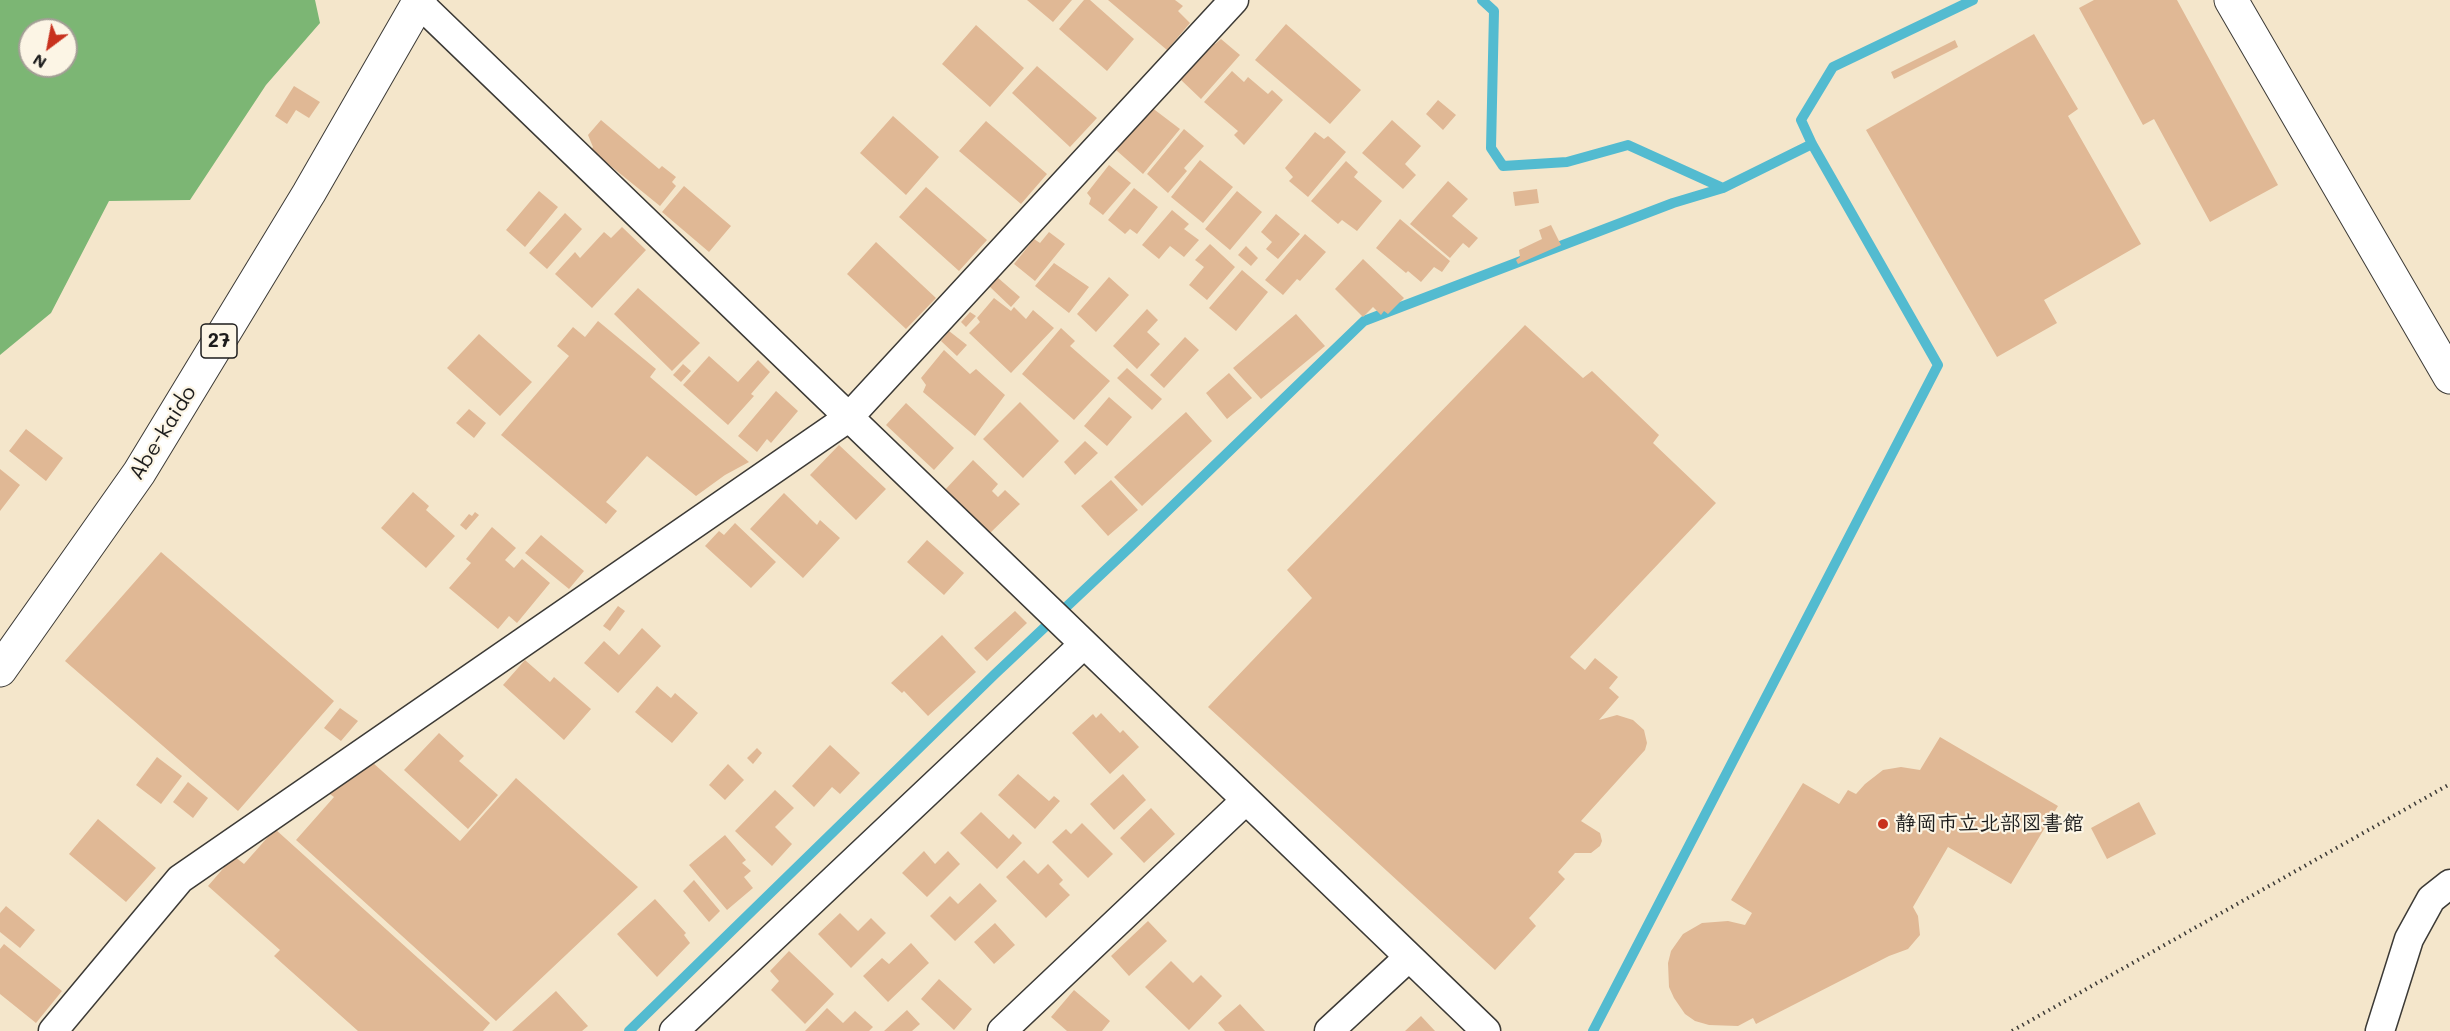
<!DOCTYPE html>
<html>
<head>
<meta charset="utf-8">
<style>
	body { margin:0 }
	#map { position:relative; width:2450px; height:1031px; overflow:hidden; background:#f4e6cb; font-family:Mali,sans-serif }
	canvas { display:block }
	.north { position:absolute; left:18px; top:18px; width:60px; height:60px; box-sizing:border-box; background:#fcf5e5; border:2px solid #a29e95; border-radius:50%; rotate:212deg; font-size:16px; font-weight:700; line-height:24px; text-align:center; color:#1c1c1c }
	.north::after { content:''; display:block; margin:auto; width:21px; height:27px; background:#c8321e; clip-path:polygon(50% 0,100% 100%,50% 72%,0 100%) }
</style>
</head>
<body>
<div id="map">
<canvas width="2450" height="1031"></canvas>
<div class="north">N</div>
</div>
<script>
const g = document.querySelector('canvas').getContext('2d');
g.lineJoin = 'round';
function paint(path, color) { g.fillStyle = color; g.fill(path, 'evenodd'); }
const toPath = rows => new Path2D(rows.map(r => 'M' + r).join(''));
function stroke(path, color, width, dash) { g.strokeStyle = color; g.lineWidth = width; g.lineCap = dash ? 'butt' : 'round'; g.setLineDash(dash || []); g.stroke(path); }
function drawText(font, color, halo, rows, align = 'center') {
  g.font = font + ' Mali,"Klee One",sans-serif'; g.lineWidth = 4.5; g.setLineDash([]); g.textBaseline = 'middle'; g.strokeStyle = halo; g.fillStyle = color; for (const [text, x, y, turn = 0] of rows) {
    g.save(); g.translate(x, y); g.rotate((+turn || 0) * Math.PI / 180); g.textAlign = isNaN(turn) ? turn : align; if (halo) g.strokeText(text, 0, 0); g.fillText(text, 0, 0); g.restore();
  }
}
const forest = toPath([
	[0,0,315,0,320,23,266,85,190,200,109,201,51,313,0,355],
	[30,30,66,30,66,66,30,66]
]);
const stream = toPath([
	[1482,0,1494,11,1491,148,1503,166,1567,162,1628,145,1723,188],
	[629,1031,995,674,1130,547,1364,321,1673,203,1723,188,1812,144],
	[1593,1031,1938,365,1812,144,1801,120,1833,67,1973,0]
]);
const building = toPath([
	[1027,0,1072,0,1053,22],
	[1084,0,1090,0,1134,39,1107,71,1059,29],
	[1108,0,1175,0,1183,6,1178,11,1190,23,1167,50],
	[2094,0,2177,0,2278,185,2210,222,2154,119,2143,125,2079,8],
	[1286,24,1361,90,1330,124,1255,60],
	[976,25,1024,68,990,107,942,64],
	[2034,34,2078,109,2068,116,2141,244,2044,300,2057,323,1997,357,1866,130],
	[1221,39,1240,55,1201,99,1180,79,1212,42,1215,44],
	[1955,40,1958,47,1894,79,1891,72],
	[1037,66,1097,118,1070,147,1012,93],
	[1232,71,1244,82,1248,77,1268,94,1272,90,1283,100,1244,145,1234,135,1238,131,1204,102],
	[294,86,320,102,309,118,296,110,287,124,275,116],
	[1438,100,1456,115,1443,130,1426,114],
	[1151,107,1180,129,1143,174,1116,150],
	[893,116,939,157,906,195,860,153],
	[601,120,659,169,662,166,676,177,672,182,676,186,660,206,591,150,593,147,588,135],
	[1392,120,1421,146,1405,164,1416,175,1403,189,1362,153],
	[986,121,1047,174,1021,204,959,151],
	[1184,129,1204,146,1184,168,1187,171,1168,193,1147,174],
	[1315,132,1324,139,1328,136,1346,152,1308,197,1289,181,1293,177,1285,168],
	[1200,160,1233,187,1203,223,1171,197],
	[1346,161,1358,172,1354,177,1382,201,1357,231,1342,220,1338,224,1311,201],
	[1109,165,1131,183,1103,215,1089,204,1091,198,1087,193],
	[1448,181,1468,199,1452,216,1478,238,1469,248,1463,243,1450,258,1410,224],
	[684,186,731,226,709,252,662,212],
	[926,187,987,240,959,271,899,217],
	[1134,188,1158,207,1137,234,1130,229,1125,234,1108,220],
	[1537,189,1539,203,1515,206,1513,192],
	[539,191,558,207,525,247,506,230],
	[1237,191,1262,212,1230,250,1205,229],
	[1172,210,1189,224,1184,229,1199,240,1184,257,1170,246,1159,259,1142,245],
	[565,213,582,229,547,269,529,253],
	[1276,214,1300,234,1278,259,1266,249,1272,242,1261,232],
	[1400,219,1450,261,1442,272,1434,267,1421,282,1408,271,1406,273,1376,248],
	[1551,225,1561,245,1518,264,1516,260,1520,257,1519,250,1542,239,1539,230],
	[622,227,646,250,592,308,555,274,575,252,580,258,604,232,611,238],
	[1049,232,1065,244,1035,281,1014,264,1034,239,1040,243],
	[1305,234,1326,252,1300,281,1297,279,1283,295,1265,280],
	[876,242,936,298,906,329,847,274],
	[1210,244,1235,267,1207,300,1189,285,1204,267,1195,260],
	[1246,246,1258,258,1251,266,1238,255],
	[1363,259,1404,298,1388,314,1384,311,1381,315,1373,307,1363,317,1335,289],
	[1054,263,1089,287,1069,313,1035,286],
	[1242,270,1268,292,1236,331,1209,308],
	[997,277,1020,297,1011,307,989,286],
	[1109,277,1129,295,1096,332,1077,314],
	[638,288,700,343,672,371,614,314],
	[994,298,1011,311,1014,307,1026,319,1033,310,1054,328,1011,373,969,333,980,322,977,318],
	[1147,309,1158,320,1147,332,1160,344,1137,369,1113,346],
	[970,312,976,316,966,327,961,322],
	[1296,314,1325,346,1261,399,1233,368],
	[598,321,656,369,650,377,749,462,725,475,696,496,647,456,606,502,617,511,606,524,501,435,569,356,557,346,573,327,585,337],
	[1525,325,1583,378,1592,371,1659,435,1653,443,1716,503,1570,657,1585,670,1595,658,1618,677,1609,688,1619,697,1599,720,1617,715,1633,720,1644,730,1647,743,1645,750,1581,821,1600,833,1602,841,1600,846,1591,853,1575,853,1558,872,1565,879,1529,918,1536,926,1495,970,1208,707,1312,598,1287,570],
	[1061,328,1075,341,1070,346,1110,381,1074,420,1022,374],
	[949,331,967,345,957,356,941,341],
	[479,334,532,382,500,416,447,368],
	[1185,337,1199,350,1164,388,1150,375],
	[944,350,970,374,976,369,1005,395,975,436,923,392,926,385,921,378],
	[709,356,738,382,758,360,770,372,751,394,754,396,728,425,683,385],
	[683,364,691,371,681,382,673,375],
	[1127,368,1162,399,1152,410,1117,378],
	[1229,373,1252,398,1227,419,1206,393],
	[776,391,798,411,771,443,767,439,757,452,738,436],
	[1109,397,1132,417,1107,446,1084,426],
	[1020,402,1059,441,1023,478,983,439],
	[906,403,954,448,934,470,886,425],
	[469,409,486,423,474,438,456,423],
	[1186,412,1212,441,1142,506,1114,477],
	[26,429,63,458,46,481,9,451],
	[1085,441,1098,453,1075,475,1064,462],
	[839,445,886,489,856,520,810,475],
	[973,460,998,484,992,491,998,497,1005,490,1020,504,988,535,943,492],
	[0,469,20,485,0,511],
	[1111,480,1138,510,1108,536,1081,506],
	[413,492,429,506,426,510,455,536,426,568,381,528],
	[784,493,817,525,820,520,840,538,803,578,750,529],
	[475,512,479,515,466,530,460,525,469,514,472,516],
	[735,523,776,562,751,588,705,546,719,531,724,535],
	[492,527,516,548,505,560,514,568,522,559,550,583,517,623,509,616,498,629,449,588,471,563,466,559],
	[541,535,584,571,569,589,525,553],
	[927,540,964,573,944,595,907,562],
	[161,552,334,701,238,811,65,661],
	[618,606,625,611,610,631,603,626],
	[1015,611,1027,623,987,661,974,648],
	[642,628,661,646,618,693,584,663,604,641,619,655],
	[942,635,976,672,928,716,904,691,902,693,891,683],
	[525,660,550,682,554,677,591,709,564,740,503,685],
	[657,686,671,698,675,693,698,713,672,743,635,712],
	[340,708,358,721,341,741,324,728],
	[1101,713,1120,733,1123,730,1139,747,1110,774,1072,733,1093,714,1096,718],
	[439,733,464,756,459,761,498,795,468,829,404,770],
	[1940,737,2058,806,2011,884,1948,847,1913,907,1918,916,1920,935,1908,949,1889,956,1756,1024,1753,1018,1738,1026,1709,1025,1695,1021,1685,1014,1674,998,1669,987,1668,963,1671,951,1683,934,1702,923,1728,921,1745,925,1752,913,1731,900,1803,783,1839,804,1848,790,1856,794,1865,784,1883,770,1901,767,1920,770],
	[830,745,860,773,840,794,832,787,814,807,792,786],
	[757,748,762,753,753,764,747,758],
	[157,757,182,776,161,804,136,785],
	[372,762,460,841,516,778,638,887,496,1021,296,840,334,797,327,792],
	[728,764,744,780,725,800,709,785],
	[1018,774,1049,801,1054,796,1060,801,1035,829,998,795],
	[1123,774,1146,800,1114,830,1090,804],
	[188,782,208,798,193,818,173,802],
	[775,790,794,808,775,827,792,844,772,866,735,831],
	[2139,802,2156,834,2107,859,2091,828],
	[1151,808,1175,834,1144,863,1120,838],
	[981,812,1009,839,1013,834,1022,843,997,869,960,833],
	[98,819,156,868,126,902,69,854],
	[1082,823,1113,854,1088,878,1052,842,1066,829,1071,834],
	[275,829,490,1023,483,1031,358,1031,274,956,280,950,208,886,234,856,244,864],
	[725,835,746,860,742,863,751,871,744,877,753,888,727,910,689,865],
	[924,851,935,864,948,851,960,864,927,897,902,873],
	[1024,860,1038,874,1048,864,1063,880,1059,884,1070,895,1046,918,1006,877],
	[694,880,720,911,709,922,683,891],
	[980,883,997,901,955,941,930,916,950,896,958,904],
	[655,899,686,933,684,935,690,943,657,977,617,934],
	[6,906,35,930,20,948,0,932,0,913],
	[840,913,858,931,871,918,886,933,851,968,818,934],
	[1148,921,1167,941,1129,976,1111,956],
	[995,923,1015,945,994,964,974,942],
	[911,943,929,963,888,1002,863,976,882,958,889,964],
	[4,944,62,991,36,1023,0,994,0,949],
	[789,951,834,994,805,1024,771,990,779,981,770,971],
	[1171,961,1193,983,1201,975,1222,996,1189,1030,1145,987],
	[939,979,972,1009,954,1030,921,999],
	[1074,990,1110,1021,1102,1031,1067,1031,1051,1017],
	[556,991,588,1026,582,1031,512,1031],
	[1240,1004,1265,1031,1225,1031,1218,1023],
	[827,1008,843,1023,855,1011,873,1027,869,1031,805,1031],
	[907,1010,920,1024,912,1031,884,1031],
	[1421,1016,1435,1031,1405,1031]
]);
const path = toPath([
	[2012,1031,2450,784]
]);
const street = toPath([
	[418,2,1486,1031],
	[53,1031,180,879,848,418,1234,0],
	[674,1031,1083,645],
	[1002,1031,1246,800],
	[1329,1031,1409,957],
	[2380,1031,2409,939,2431,899,2450,884]
]);
const secondary = toPath([
	[2231,0,2450,377]
]);
const primary = toPath([
	[0,670,139,473,309,193,420,0]
]);
const markers = [
	[1883,824,6,"#c8321e"]
];
const shields = [
	[219,341,36]
];
const shieldNames = [
	["27",219,341]
];
const streetNames = [
	["Abe-kaido",163,433,-58]
];
const poiNames = [
	["静岡市立北部図書館",1895,824]
];
paint(forest, '#7cb674');
stroke(stream, '#53bbd0', 10);
paint(building, '#e0b895');
stroke(street, '#3c3a36', 31);
stroke(secondary, '#3c3a36', 35);
stroke(primary, '#3c3a36', 35);
stroke(path, '#3c3a36', 4, [1.5, 4.5]);
stroke(street, '#fff', 28);
stroke(secondary, '#fff', 33);
stroke(primary, '#fff', 33);
for (const [x, y, r, color] of markers) { const dot = new Path2D(); dot.arc(x, y, r, 0, 2 * Math.PI); g.fillStyle = color; g.fill(dot); stroke(dot, '#fcf5e5', 2); }
for (const [x, y, w] of shields) { const box = new Path2D(); box.roundRect(x - w / 2, y - 17, w, 34, 4.5); g.fillStyle = '#fcf5e5'; g.fill(box); stroke(box, '#1c1c1c', 1.5); }
drawText('bold 20px', '#1c1c1c', null, shieldNames);
drawText('21px', '#1c1c1c', '#fcf5e5', streetNames);
drawText('bold 21px', '#1c1c1c', '#fcf5e5', poiNames, 'left');
</script>
</body>
</html>
